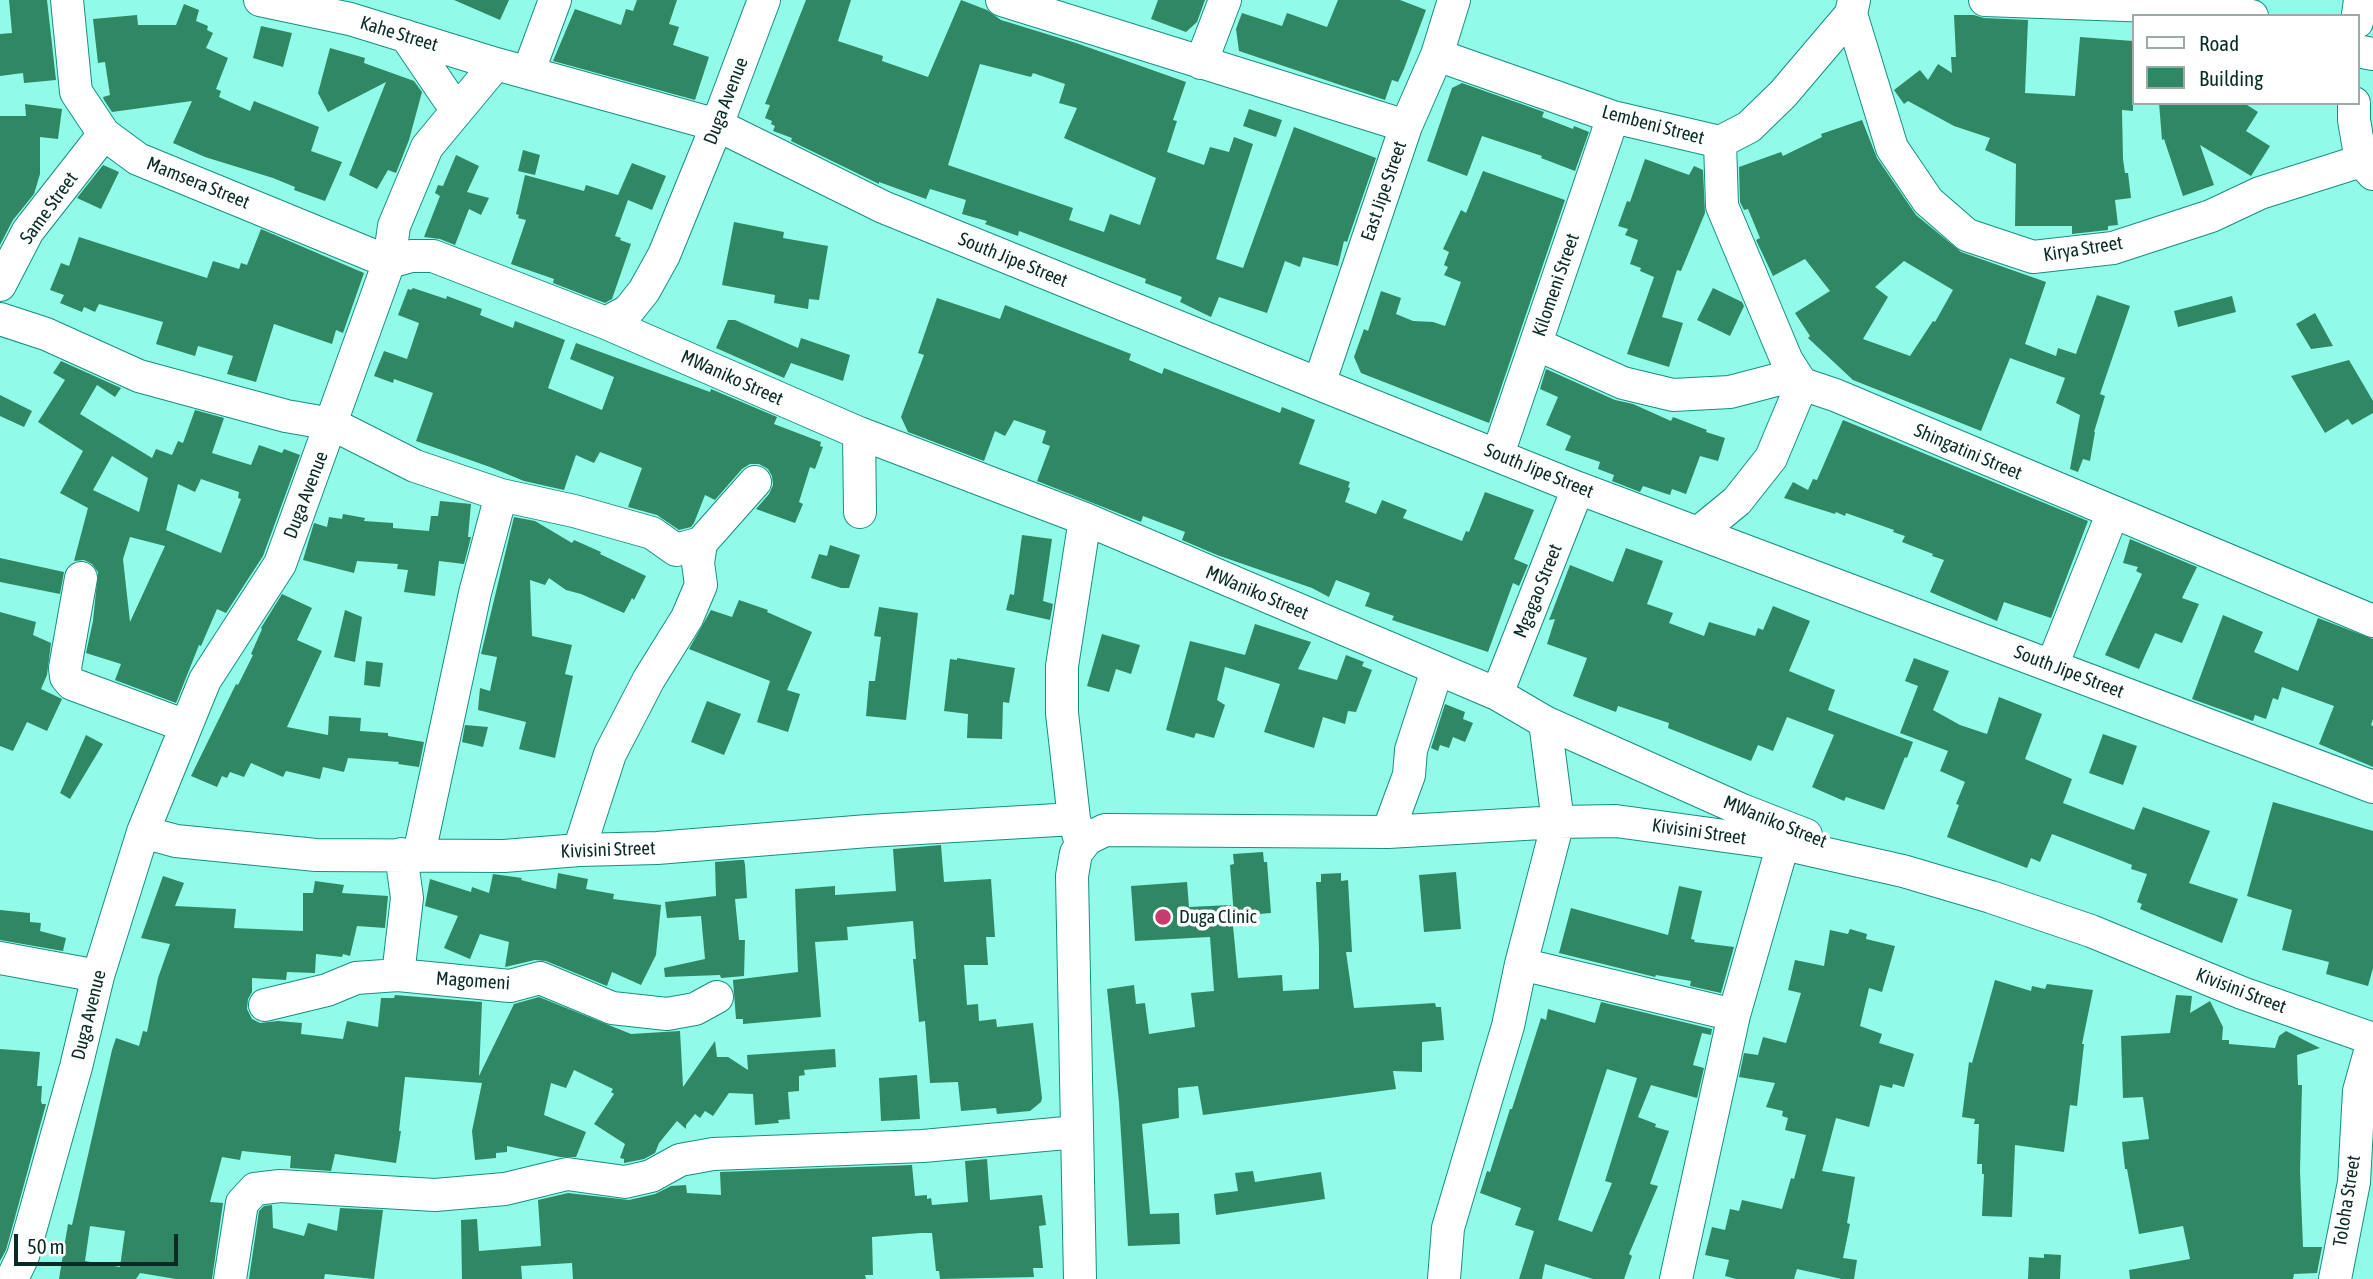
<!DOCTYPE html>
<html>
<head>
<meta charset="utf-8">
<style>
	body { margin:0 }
	#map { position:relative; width:2373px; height:1279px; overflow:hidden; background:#92fae9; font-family:"Asap Condensed",sans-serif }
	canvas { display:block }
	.legend { position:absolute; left:2132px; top:14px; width:228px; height:91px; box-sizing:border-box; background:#fff; border:2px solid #9caaa8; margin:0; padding:9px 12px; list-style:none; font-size:21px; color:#082b26 }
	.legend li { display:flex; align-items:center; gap:14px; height:35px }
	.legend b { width:35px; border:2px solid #9caaa8 }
	.scale { position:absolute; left:14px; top:1234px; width:164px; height:32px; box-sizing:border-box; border:4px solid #082b26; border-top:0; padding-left:9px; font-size:21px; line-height:24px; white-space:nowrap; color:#082b26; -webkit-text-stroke:5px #fff; paint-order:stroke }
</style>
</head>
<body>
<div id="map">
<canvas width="2373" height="1279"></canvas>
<ul class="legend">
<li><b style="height:9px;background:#fff"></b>Road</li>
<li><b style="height:19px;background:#308763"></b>Building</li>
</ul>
<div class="scale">50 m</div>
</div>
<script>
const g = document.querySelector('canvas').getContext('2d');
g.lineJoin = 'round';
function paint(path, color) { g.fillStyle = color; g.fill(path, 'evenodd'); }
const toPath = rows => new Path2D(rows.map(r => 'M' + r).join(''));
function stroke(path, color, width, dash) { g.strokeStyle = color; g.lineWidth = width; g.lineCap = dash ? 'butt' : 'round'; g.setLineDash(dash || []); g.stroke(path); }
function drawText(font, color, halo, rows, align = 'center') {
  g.font = font + ' "Asap Condensed",sans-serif'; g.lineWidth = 7; g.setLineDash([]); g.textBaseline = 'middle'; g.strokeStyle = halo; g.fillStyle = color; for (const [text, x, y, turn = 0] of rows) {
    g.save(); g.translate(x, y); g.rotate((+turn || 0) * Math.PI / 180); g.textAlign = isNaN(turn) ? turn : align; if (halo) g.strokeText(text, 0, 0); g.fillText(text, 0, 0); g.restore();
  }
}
const building = toPath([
	[9,0,47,0,56,80,24,83,23,73,0,76,0,34,12,33],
	[454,0,509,0,500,20],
	[637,0,677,0,669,24,679,27,673,45,709,57,695,100,553,61,575,9,621,25,626,9,633,11],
	[806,0,851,0,838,41,883,56,882,61,928,77,961,0,987,10,1001,20,1076,43,1186,82,1173,120,1177,121,1167,152,1204,165,1210,147,1229,152,1234,137,1253,144,1216,259,1243,268,1294,127,1376,158,1347,242,1344,241,1338,266,1303,257,1300,267,1285,261,1267,313,1219,297,1211,317,1180,302,1182,297,1145,283,1146,279,1019,231,1018,236,985,224,987,221,962,214,966,200,930,189,926,199,879,182,879,184,791,141,792,138,773,131,775,126,771,124,772,121,765,118,770,105,765,104],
	[980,64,1031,77,1033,73,1065,84,1059,103,1077,108,1064,138,1156,178,1140,225,1110,214,1104,232,1069,220,1073,208,948,165],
	[1158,0,1205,0,1197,22,1186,32,1151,19],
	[1338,0,1400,0,1426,10,1404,69,1398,82,1392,80,1385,100,1239,51,1236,29,1242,13,1282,26,1287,13,1327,27],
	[184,4,199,10,196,21,208,26,207,30,213,33,206,48,228,58,216,89,221,91,219,97,250,111,254,101,319,127,311,151,342,162,325,201,294,190,295,187,273,178,205,157,173,143,192,101,112,112,104,100,103,97,110,95,105,62,98,63,93,19,137,15,138,25,176,25],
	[1954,15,1974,15,1984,18,2028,20,2025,93,2075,96,2080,37,2133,41,2133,111,2122,110,2123,159,2125,173,2128,173,2131,198,2115,200,2118,225,2108,226,2108,230,2072,234,2072,226,2015,226,2016,164,1985,150,1990,138,1954,126,1908,101,1904,104,1894,90,1920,70,1928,80,1938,64,1952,73,1951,57,1956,57],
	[261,26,292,33,283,67,253,58],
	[330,48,365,58,364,63,414,81,422,92,409,140,396,173,388,170,377,189,349,175,386,82,328,112,318,93],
	[1462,83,1544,112,1542,117,1573,129,1574,126,1589,132,1575,171,1541,158,1542,156,1482,136,1467,176,1427,161,1452,88],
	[2159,103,2244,103,2258,112,2246,131,2270,146,2251,176,2200,145,2214,185,2183,196,2164,139,2162,140],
	[25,104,62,109,58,139,40,137,40,174,34,194,13,220,0,245,0,116,26,116],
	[1249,109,1282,120,1276,137,1243,126],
	[1862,120,1877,158,1916,215,1961,252,2046,282,2025,344,2056,356,2058,348,2076,354,2097,295,2130,306,2100,394,2105,396,2094,432,2095,432,2090,461,2083,459,2078,472,2070,469,2080,415,2056,403,2065,378,2010,358,1981,431,1853,380,1808,338,1810,336,1795,313,1830,291,1805,259,1773,276,1756,240,1760,238,1748,209,1744,210,1740,202,1739,167,1781,152,1783,156,1822,137,1821,134],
	[1904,261,1953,290,1935,322,1933,321,1910,356,1863,339,1888,297,1875,287],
	[523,150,540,155,535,175,518,171],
	[456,155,479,166,467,192,489,198,481,215,469,209,455,245,440,239,424,237,440,196,435,193,438,185,443,186],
	[1645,159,1689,175,1694,166,1703,170,1705,213,1681,271,1677,270,1662,317,1683,323,1669,367,1627,354,1654,277,1640,271,1641,268,1630,264,1638,240,1625,235,1628,229,1618,226,1627,201,1630,202],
	[632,163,666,176,652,210,628,200,615,236,621,238,620,240,631,244,612,299,605,303,553,283,554,279,511,264,526,220,518,218,519,215,516,214,525,175,584,191,586,185,618,195],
	[103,165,119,172,101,209,77,198],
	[1483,171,1565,200,1489,423,1361,373,1354,357,1364,329,1368,331,1381,291,1401,298,1396,314,1413,321,1433,322,1445,326,1461,282,1444,275,1448,267,1444,265,1449,252,1443,249,1461,210,1466,213],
	[734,222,784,232,783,238,828,246,819,300,809,299,808,309,774,303,775,295,722,285],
	[261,229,364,273,343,333,336,330,332,344,274,324,256,382,227,374,233,356,198,346,195,356,156,344,163,322,99,304,95,312,84,307,82,312,60,303,64,295,50,290,61,263,69,266,79,237,207,278,213,261,239,269,241,263,247,265],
	[413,288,446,299,447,296,482,309,480,315,513,328,515,321,565,340,548,388,602,410,614,377,570,359,576,343,710,392,711,389,777,417,774,424,821,442,820,446,823,447,815,469,810,467,799,502,803,504,795,523,756,509,769,494,773,485,772,476,768,469,759,464,750,464,742,469,715,500,705,495,694,523,691,527,679,530,657,515,628,507,642,468,600,452,594,463,576,455,564,490,524,481,490,467,416,441,433,393,394,379,393,383,374,376,384,351,407,359,419,323,398,315,408,289,411,290],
	[1713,288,1742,302,1744,306,1730,336,1697,320],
	[2232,296,2236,312,2178,327,2174,311],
	[937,298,1000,319,1005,305,1131,354,1129,360,1162,374,1164,368,1280,413,1282,407,1315,420,1299,464,1350,482,1348,487,1350,488,1345,502,1376,514,1382,500,1407,510,1403,518,1462,541,1466,531,1469,532,1485,492,1534,510,1514,559,1528,565,1519,586,1513,583,1488,652,1392,620,1394,616,1365,606,1370,593,1336,580,1329,597,1312,588,1217,555,1182,540,1185,532,1143,516,1141,522,1037,481,1050,446,1042,443,1046,431,1014,420,1005,436,995,431,984,461,908,432,901,417,924,355,918,353],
	[2315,313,2333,346,2311,349,2296,324],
	[728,320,735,320,798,348,801,338,850,355,843,381,791,363,784,378,716,348],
	[2349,360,2373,401,2373,413,2352,425,2348,419,2325,433,2291,376],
	[61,361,121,388,115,397,97,385,80,414,152,458,156,449,172,455,178,441,183,443,195,410,224,418,212,453,251,465,259,445,282,453,284,449,300,455,263,556,226,613,217,609,201,646,199,645,176,703,115,680,121,664,86,653,93,621,98,572,92,564,84,560,74,561,88,508,60,493,83,451,38,422,65,380,53,373],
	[112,456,148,478,139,512,93,490],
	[201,479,239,492,238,498,241,499,221,553,166,530,178,484,195,492],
	[130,537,165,546,130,622,123,559],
	[1546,369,1615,400,1633,404,1671,421,1673,417,1707,430,1706,432,1725,438,1718,461,1700,456,1686,494,1672,489,1670,495,1643,486,1640,492,1612,481,1614,475,1598,469,1600,462,1565,450,1571,436,1546,425,1558,397,1540,389],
	[0,395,32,411,24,427,0,416],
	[1843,420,2088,521,2051,618,2004,602,1997,621,1930,592,1944,560,1932,556,1933,554,1902,542,1905,536,1893,532,1894,530,1846,513,1845,516,1836,512,1835,514,1784,498,1793,482,1808,490,1813,479,1817,480],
	[440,501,471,504,468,537,471,537,464,564,439,561,435,596,404,592,408,570,397,569,398,564,357,561,354,573,303,560,314,523,327,527,329,517,342,519,343,514,365,518,364,521,393,523,393,528,429,531,431,516,438,516],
	[514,517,535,521,572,543,574,540,601,552,600,554,646,576,634,600,632,598,624,613,581,594,566,590,549,578,545,585,530,580,532,636,572,645,565,674,573,676,555,758,519,749,526,722,478,710,480,688,490,691,497,657,481,654],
	[1022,535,1052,539,1043,601,1053,604,1050,620,1006,610,1010,594,1014,595],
	[2130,539,2197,567,2182,598,2199,604,2182,643,2155,633,2139,669,2105,655,2142,574,2136,571,2138,567,2123,563],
	[830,545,860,555,849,588,841,588,811,578,819,554,827,556],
	[1626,548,1663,561,1647,604,1673,613,1669,623,1704,636,1709,622,1755,636,1758,628,1763,630,1773,606,1810,621,1789,671,1835,690,1828,710,1913,742,1907,758,1905,757,1884,810,1846,797,1844,801,1812,787,1834,735,1787,717,1773,751,1758,745,1751,761,1668,728,1669,723,1618,706,1616,712,1573,696,1587,658,1547,644,1555,619,1549,620,1570,565,1613,582],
	[0,558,64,572,60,594,0,582],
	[282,594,312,608,297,640,322,651,287,727,328,735,329,716,361,718,360,731,388,733,388,736,424,742,419,767,398,764,399,762,348,758,344,772,323,767,320,779,286,771,283,777,251,763,244,777,230,772,227,778,222,776,217,787,191,776,236,684,238,685,253,655,251,654,262,629,261,628],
	[739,600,768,610,767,612,812,632,787,690,800,694,788,732,757,722,770,681,689,649,711,610,732,617],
	[879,607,918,613,906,720,866,716,869,681,875,681,881,637,874,636],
	[345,610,362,617,355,662,334,657],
	[0,612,36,622,33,635,51,643,47,675,41,689,62,699,47,731,27,722,13,751,0,746],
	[2223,615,2263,632,2254,652,2298,671,2318,618,2373,639,2373,719,2371,725,2373,726,2373,767,2319,744,2334,706,2282,687,2278,700,2273,698,2266,719,2255,715,2253,721,2192,699],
	[1255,624,1311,642,1298,669,1337,680,1346,655,1364,662,1362,666,1372,670,1356,712,1348,711,1345,724,1323,717,1314,748,1264,732,1280,684,1225,667,1217,700,1225,705,1214,738,1196,733,1194,738,1166,730,1190,641,1245,655],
	[1102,634,1140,645,1131,674,1116,669,1109,692,1087,686],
	[957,658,1015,668,1009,703,1003,702,1002,739,967,738,968,714,944,711,950,659,957,660],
	[1914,658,1949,671,1933,710,1960,725,1987,734,1999,697,2042,714,2025,759,2072,779,2063,803,2134,830,2143,807,2210,831,2189,883,2238,899,2222,943,2140,909,2142,904,2137,902,2147,874,2131,869,2132,865,2117,859,2052,834,2040,862,2031,858,2027,868,1947,837,1959,805,1956,804,1965,782,1940,771,1948,751,1900,733,1918,686,1905,681],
	[366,661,383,663,380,687,364,685],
	[707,701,741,714,724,755,691,742],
	[1445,704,1465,712,1463,719,1473,723,1465,742,1453,737,1449,748,1440,745,1438,751,1431,748],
	[465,725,488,727,483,747,462,742],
	[2103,734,2137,746,2123,785,2089,773],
	[86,735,103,744,70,799,60,793],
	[2273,802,2373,831,2373,968,2368,986,2326,974,2329,962,2282,950,2292,910,2247,896],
	[941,845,944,882,991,879,995,937,986,937,988,965,964,965,967,1005,978,1004,979,1021,996,1019,997,1027,1033,1023,1042,1098,1041,1102,1030,1111,997,1114,996,1108,961,1111,958,1082,930,1083,925,1021,919,1022,913,959,916,959,913,921,847,927,848,940,815,942,821,1017,743,1024,743,1019,736,1019,733,980,798,972,795,889,835,886,835,895,896,891,893,849],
	[1263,852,1264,862,1267,862,1271,913,1234,916,1230,865,1234,864,1233,854],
	[739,860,744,860,745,865,747,898,735,899,739,940,745,940,744,976,721,978,720,975,665,977,664,968,705,959,701,916,667,918,665,902,716,896,715,862],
	[1456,872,1461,929,1424,932,1419,875],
	[558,873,588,879,586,889,614,894,613,899,661,905,656,955,641,985,612,972,607,986,546,961,535,960,505,967,509,942,480,934,470,959,444,948,458,916,425,906,430,879,471,892,472,887,489,893,493,874,522,878,521,880,556,889],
	[1341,873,1341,881,1348,880,1352,952,1346,952,1354,1008,1435,1003,1436,1007,1441,1007,1444,1040,1422,1042,1422,1072,1393,1071,1396,1089,1203,1115,1198,1086,1178,1088,1179,1118,1142,1124,1150,1214,1179,1213,1180,1244,1128,1246,1119,1102,1107,989,1134,985,1136,1004,1145,1003,1149,1034,1195,1027,1191,993,1214,991,1210,937,1135,941,1131,886,1187,882,1189,907,1231,905,1238,978,1282,975,1283,991,1319,989,1319,947,1316,882,1321,882,1321,874],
	[163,876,184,883,175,906,236,909,234,928,303,931,303,893,313,893,315,881,344,885,342,893,388,896,385,928,357,926,350,956,343,954,342,957,316,954,315,973,287,972,286,980,252,978,252,992,248,999,247,1009,252,1019,260,1023,278,1021,302,1023,301,1034,343,1039,347,1021,378,1027,381,998,394,998,395,995,482,1002,479,1076,514,1004,539,997,631,1034,680,1031,683,1087,715,1041,717,1057,728,1057,748,1070,747,1055,835,1049,836,1067,804,1070,805,1075,799,1076,799,1091,788,1092,790,1119,778,1120,779,1123,755,1125,753,1094,729,1093,713,1116,705,1111,700,1118,695,1114,686,1125,686,1129,677,1121,659,1143,655,1153,644,1159,624,1163,624,1159,620,1158,625,1144,594,1124,614,1094,611,1092,613,1089,574,1070,566,1088,551,1083,544,1115,586,1132,576,1157,560,1157,507,1146,507,1152,496,1153,496,1158,475,1160,472,1131,482,1083,405,1077,399,1131,401,1131,396,1163,335,1154,331,1171,290,1168,291,1156,242,1151,240,1160,222,1157,210,1202,223,1203,212,1279,176,1279,140,1273,136,1279,59,1279,68,1224,72,1225,112,1050,116,1038,139,1046,143,1031,147,1032,158,978,170,944,141,938],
	[90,1226,125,1231,120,1267,85,1261],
	[1679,886,1702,891,1691,939,1695,940,1694,942,1734,947,1721,993,1690,986,1691,981,1656,975,1655,977,1559,953,1571,908,1668,935],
	[0,910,30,913,30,922,41,923,40,931,66,938,63,951,0,940],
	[1850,929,1867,934,1866,939,1895,946,1882,992,1869,988,1860,1026,1882,1034,1879,1043,1914,1054,1904,1087,1893,1084,1892,1088,1880,1085,1869,1127,1836,1118,1822,1171,1855,1177,1847,1223,1850,1224,1843,1258,1857,1260,1854,1279,1842,1279,1797,1269,1794,1279,1736,1279,1725,1276,1729,1260,1705,1255,1712,1227,1725,1230,1730,1209,1739,1211,1742,1200,1782,1209,1791,1178,1794,1179,1806,1135,1785,1130,1788,1118,1782,1116,1783,1111,1766,1107,1775,1083,1739,1077,1744,1053,1758,1055,1763,1037,1786,1043,1801,993,1788,990,1795,960,1824,966,1830,930,1848,934],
	[1995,980,2031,991,2032,986,2045,989,2047,984,2093,990,2082,1044,2084,1044,2077,1106,2070,1105,2064,1152,2015,1145,2012,1217,1982,1216,1984,1174,1982,1174,1982,1164,1977,1164,1979,1124,1974,1124,1975,1119,1962,1117,1969,1062,1972,1063],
	[2176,995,2192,996,2190,1013,2210,1001,2223,1027,2222,1040,2229,1040,2229,1044,2275,1048,2279,1036,2286,1031,2320,1048,2297,1055,2298,1085,2302,1085,2300,1171,2303,1247,2322,1247,2317,1273,2294,1274,2293,1279,2130,1279,2129,1270,2190,1259,2183,1226,2139,1234,2127,1169,2125,1169,2122,1142,2149,1139,2143,1097,2123,1098,2121,1036,2170,1033],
	[1601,1002,1712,1029,1711,1035,1702,1033,1693,1065,1704,1068,1697,1098,1651,1085,1638,1117,1656,1124,1655,1127,1669,1131,1650,1184,1658,1186,1629,1254,1632,1256,1624,1279,1593,1279,1545,1264,1542,1279,1519,1279,1534,1231,1515,1225,1521,1208,1480,1193,1487,1171,1490,1172,1510,1109,1512,1109,1541,1018,1546,1020,1548,1009,1595,1023],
	[1607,1069,1637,1078,1605,1181,1612,1183,1592,1232,1558,1220],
	[0,1049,40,1052,37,1086,42,1086,41,1101,42,1104,46,1104,6,1250,0,1261],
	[917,1075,920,1119,881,1121,879,1078],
	[987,1159,990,1200,1042,1195,1046,1225,1039,1226,1043,1268,1033,1268,1034,1277,940,1279,939,1271,936,1271,932,1233,920,1233,872,1237,873,1275,865,1275,866,1279,573,1279,572,1263,521,1266,522,1279,462,1279,461,1220,477,1219,479,1251,541,1246,538,1200,568,1193,629,1200,655,1194,671,1186,686,1185,687,1193,721,1195,720,1172,912,1165,915,1196,927,1195,927,1199,931,1198,932,1205,968,1202,965,1161],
	[1253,1171,1255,1182,1321,1172,1325,1199,1216,1215,1214,1194,1238,1191,1235,1173],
	[272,1205,273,1228,304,1236,308,1223,337,1231,340,1208,383,1210,374,1279,325,1274,324,1279,249,1279,259,1211,264,1206],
	[2044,1254,2061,1255,2060,1279,2028,1279,2029,1257,2044,1258]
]);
const minor = toPath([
	[67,0,76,92,104,134,138,159,389,262,394,226,427,147,496,64,717,125,883,207,1319,384,1578,488,2373,787],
	[260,0,350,19,496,64],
	[1002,0,1406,126],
	[1985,0,2181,7,2252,16],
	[1851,14,1892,148,1928,201,1967,235,2033,257,2113,248,2211,216,2260,193,2361,161],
	[2357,22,2360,0],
	[406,36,457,111],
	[2357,51,2373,54],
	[1437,55,1613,117,1720,142,1749,127,1783,94,1851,14,1854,0],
	[1201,63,1225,0],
	[528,73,555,0],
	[2354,103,2354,120,2361,161,2373,174],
	[1720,142,1722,206,1787,361,1802,384,1835,395,2373,621],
	[0,285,28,231,104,134],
	[0,319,46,334,139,376,286,416,332,424,415,466,501,495,574,511,652,533,676,550,701,543],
	[606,323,859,433,1085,519,1497,694,1545,722,1742,810,1806,835],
	[1536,344,1623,383,1673,395,1730,392,1795,375],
	[1319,384,1406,126,1437,55,1454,0],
	[859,433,860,512],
	[1498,454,1613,117],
	[1698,533,1737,501,1771,458,1802,384],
	[81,578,65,668,66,677,72,684,186,726],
	[2052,666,2113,512],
	[1497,694,1578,488],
	[143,832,176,841,316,855,504,856,579,850,657,848,868,831,1074,819],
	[1388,832,1409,775,1411,750,1437,670],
	[1080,840,1074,819,1062,713,1062,666,1085,519],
	[579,850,610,754,649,679,687,618,701,585,698,563,701,543,755,482],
	[419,854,475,593,501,495],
	[0,958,98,976],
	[1521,964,1734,1015],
	[398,975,407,898,401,854],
	[265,1005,327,990,356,978,398,975,510,986,540,978,612,1008,667,1014,695,1009,717,997],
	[12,1279,23,1256,76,1067,98,976,143,832,205,680,280,564,389,262,411,256,433,256,606,323,628,311,644,291,664,255,717,125,764,0],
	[230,1279,242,1203,255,1189,280,1186,435,1195,505,1189,567,1174,625,1182,651,1176,680,1160,713,1154,923,1146,1077,1132],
	[1080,1279,1072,876,1076,853,1087,839,1105,830,1388,832,1558,822,1616,821,1783,844,1903,871,1991,897,2091,931,2242,993,2373,1039],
	[1444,1279,1448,1228,1508,1026,1521,964,1558,822,1545,722],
	[1676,1279,1734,1015,1783,844],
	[2335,1279,2354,1182,2359,1091,2373,1041]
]);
const markers = [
	[1163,917,9,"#c73b6e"]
];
const streetNames = [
	["Kahe Street",399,34,17],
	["Duga Avenue",726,101,-69],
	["Lembeni Street",1653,125,15],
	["Mamsera Street",198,183,22],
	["East Jipe Street",1384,191,-71],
	["Same Street",49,208,-54],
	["Kirya Street",2083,249,-9],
	["South Jipe Street",1013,260,22],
	["Kilomeni Street",1556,285,-71],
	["MWaniko Street",732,378,24],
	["Shingatini Street",1968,452,23],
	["South Jipe Street",1539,471,22],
	["Duga Avenue",306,495,-69],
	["Mgagao Street",1538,591,-68],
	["MWaniko Street",1257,593,23],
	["South Jipe Street",2069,672,21],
	["MWaniko Street",1775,822,22],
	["Kivisini Street",1699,832,8],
	["Kivisini Street",608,850,-2],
	["Magomeni",473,981,4],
	["Kivisini Street",2241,991,21],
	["Duga Avenue",89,1015,-76],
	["Toloha Street",2347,1201,-81]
];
const poiNames = [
	["Duga Clinic",1179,917]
];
paint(building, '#308763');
stroke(minor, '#149081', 34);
stroke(minor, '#fff', 32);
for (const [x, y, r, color] of markers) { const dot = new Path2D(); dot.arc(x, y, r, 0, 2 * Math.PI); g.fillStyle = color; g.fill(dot); stroke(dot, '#fff', 2.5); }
drawText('19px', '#082b26', '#fff', streetNames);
drawText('19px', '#082b26', '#fff', poiNames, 'left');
</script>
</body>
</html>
